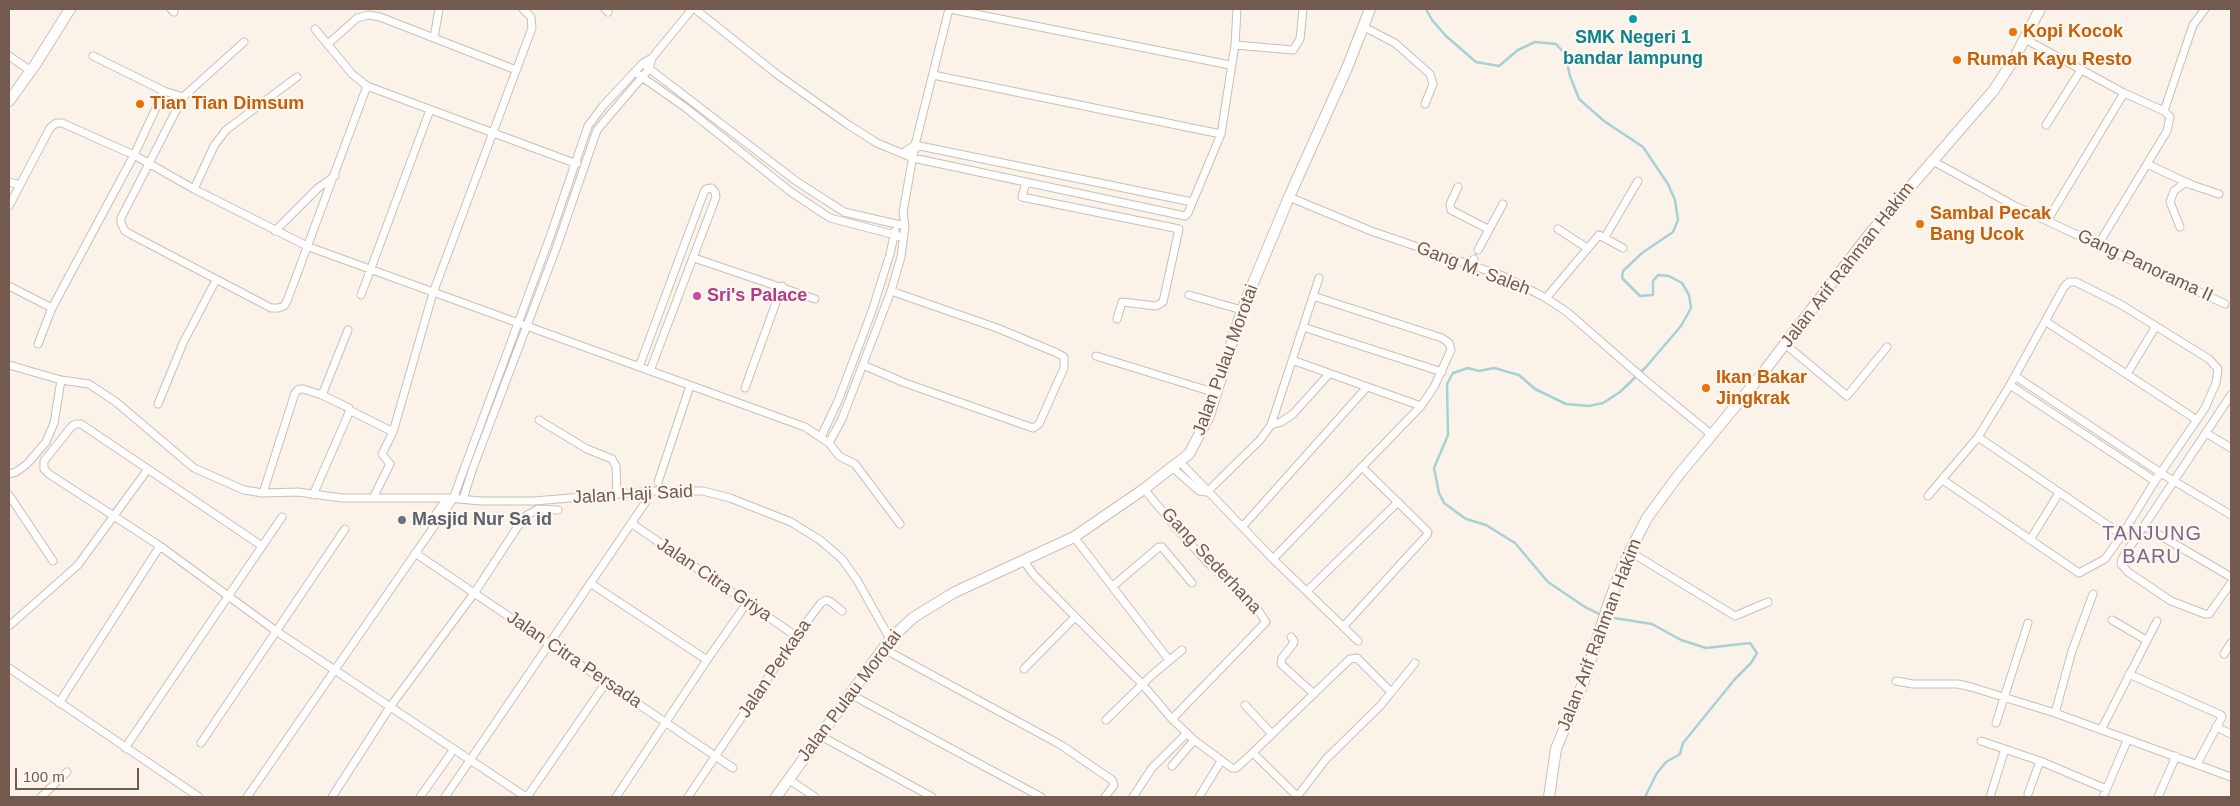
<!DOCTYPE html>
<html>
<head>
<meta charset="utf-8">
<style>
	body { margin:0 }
	#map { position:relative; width:2240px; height:806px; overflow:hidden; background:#fbf3ea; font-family:Arial,sans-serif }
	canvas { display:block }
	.frame { position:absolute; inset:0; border:10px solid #74594f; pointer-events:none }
	.scale { position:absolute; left:15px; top:768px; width:124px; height:22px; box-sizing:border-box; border:2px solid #74594f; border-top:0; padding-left:6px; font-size:15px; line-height:18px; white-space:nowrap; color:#74594f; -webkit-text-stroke:4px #fef7f0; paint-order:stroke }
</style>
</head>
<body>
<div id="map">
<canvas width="2240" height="806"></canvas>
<div class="frame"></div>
<div class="scale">100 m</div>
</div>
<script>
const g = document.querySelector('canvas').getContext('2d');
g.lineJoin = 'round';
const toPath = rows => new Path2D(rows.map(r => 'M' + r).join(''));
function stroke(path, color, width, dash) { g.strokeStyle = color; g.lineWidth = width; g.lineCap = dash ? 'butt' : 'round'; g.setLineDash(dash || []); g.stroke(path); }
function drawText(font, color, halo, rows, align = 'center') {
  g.font = font + ' Arial,sans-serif'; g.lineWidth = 4.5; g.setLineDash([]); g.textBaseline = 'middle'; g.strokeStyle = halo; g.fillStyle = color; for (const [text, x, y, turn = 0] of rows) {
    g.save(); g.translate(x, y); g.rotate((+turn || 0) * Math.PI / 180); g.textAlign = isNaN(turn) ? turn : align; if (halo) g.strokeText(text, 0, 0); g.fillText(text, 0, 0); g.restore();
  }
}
const stream = toPath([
	[1426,9,1432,20,1446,36,1476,62,1499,66,1518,50,1535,42,1556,44,1565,54,1570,76,1579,99,1604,121,1643,147,1668,184,1675,200,1678,220,1673,232,1642,253,1623,271,1622,278,1640,296,1653,295,1653,281,1658,275,1669,276,1682,283,1689,295,1691,308,1681,326,1646,367,1620,392,1603,403,1589,406,1566,404,1535,389,1519,375,1494,368,1479,371,1468,368,1453,373,1447,384,1448,435,1434,468,1439,493,1444,503,1466,519,1486,525,1515,543,1548,582,1585,607,1603,616],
	[1608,617,1652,624,1681,640,1706,648,1750,643,1757,653,1751,663,1735,679,1683,743,1680,754,1666,762,1657,773,1645,797]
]);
const street = toPath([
	[171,9,174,12],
	[605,9,608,12],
	[695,9,778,75,847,124,877,143,913,158,1185,216,1188,213,1221,134,1235,45,1237,9],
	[950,9,1230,65],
	[1364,27,1395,43,1430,74,1433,84,1425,104],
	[315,29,352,74,367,86,577,164],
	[434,38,439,9],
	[2025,39,2124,93,2164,111,2170,117,2167,131,2098,245],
	[328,44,357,18,369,15,380,17,516,70],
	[1235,45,1293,50,1300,39,1303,9],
	[9,56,31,71],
	[93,56,164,91],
	[647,67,796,181,844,212,905,226],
	[639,75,686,108,791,192,830,218,903,237],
	[933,75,1221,134],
	[183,97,121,218,121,223,125,231,130,234,271,308,278,308,284,306,287,301,367,86],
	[2164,111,2193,25,2205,9],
	[2046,125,2081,70],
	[903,153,915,145,1192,202],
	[1931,160,2013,205,2225,304],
	[2147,164,2192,185,2219,194],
	[9,182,20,185],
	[1026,182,1022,197,1179,229,1163,302,1156,306,1122,302,1117,319],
	[1458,187,1450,204,1451,210,1488,229],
	[194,189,214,146,226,130,297,77],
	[1289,197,1371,231,1503,276,1546,298,1567,312,1645,380,1712,435],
	[9,206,50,128,56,123,62,123,134,155,194,189,309,247,805,427,829,443,839,456,855,464,900,524],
	[2047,221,2124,93],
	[2180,227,2170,202,2174,191,2186,182],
	[1558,229,1587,248],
	[275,231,318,188,335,176],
	[1605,237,1638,181],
	[1478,250,1503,204],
	[694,258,815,299],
	[1470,266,1474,259],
	[9,286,52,308],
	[361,295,430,110],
	[1189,295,1242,310],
	[1546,298,1599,235,1623,248],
	[2045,321,2197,420],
	[1303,327,1442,372],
	[38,344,52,308,134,155,164,91,183,97,244,42],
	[1785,344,1847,396,1887,347],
	[1096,356,1216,393],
	[1292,360,1421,406],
	[9,365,61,380,89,384,116,402,194,468,244,490,263,493,298,492,342,498,447,498,481,501,534,501,654,491,703,491,730,498,791,522,820,540,842,559,857,580,890,639],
	[863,365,905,383,1033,428,1039,424,1064,368,1064,357,1057,353,997,328,891,291],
	[639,367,704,192,706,189,712,188,715,192,716,197,650,371],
	[2127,374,2156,326],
	[2015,376,2164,475,2231,515],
	[2010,385,2155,481],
	[745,388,782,286],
	[2231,395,2122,559,2121,564,2128,572,2171,601,2205,614,2209,614,2231,583],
	[158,404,183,343,216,280],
	[349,410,393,432,382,454,390,464,373,498],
	[539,420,587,449,612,459,616,466,617,494],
	[1271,425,1281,422,1293,414,1329,374],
	[393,432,433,293,532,28,531,17,523,9],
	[2206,433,2231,448],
	[821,437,838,401,872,311,890,254,895,231],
	[1978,437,2122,535],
	[829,443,842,419,891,291,901,257,905,226,903,212,915,145,949,9],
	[1181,463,1273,559,1358,641],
	[1173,468,1199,491,1207,492,1260,440,1271,425,1319,278],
	[9,474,16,472,27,464,46,442,54,423,61,380],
	[658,482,690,386],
	[1144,489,1177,529,1208,563,1258,610,1266,622,1172,719],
	[263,493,295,393,299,389,303,389,322,395],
	[9,495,53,561],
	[313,495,348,415,349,408,322,395,348,330],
	[1928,496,1978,437,2010,385,2064,287,2069,282,2076,282,2120,304,2209,359,2218,369,2216,383,2205,408,2155,481,2122,535,2105,559,2079,573,1943,480],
	[463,499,473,468,556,249,597,130,649,69,652,58],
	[433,522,436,514,447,498],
	[631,523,796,636],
	[1243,526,1367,387],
	[2144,526,2231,577],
	[1074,537,1169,660],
	[2030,540,2059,493],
	[262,546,81,424,76,424,72,426,44,461,44,469,49,474,160,546,276,631,526,797],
	[1629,551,1735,616,1768,602],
	[415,553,733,768],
	[1273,559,1421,406,1434,387,1451,350,1449,343,1442,338,1313,296],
	[1023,560,1034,575,1143,685,1172,719,1194,740,1232,768,1236,768,1243,762,1350,659,1357,658,1391,692],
	[590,583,707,660],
	[1113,586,1159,547,1162,547,1192,583],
	[1307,591,1398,502],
	[2112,620,2146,640],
	[9,626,78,565,148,469],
	[1343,627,1427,535,1428,532,1363,468],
	[1291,637,1294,641,1293,644,1282,658,1281,664,1314,694],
	[884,649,1061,745,1112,780,1114,785,1105,797],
	[2224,654,2231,643],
	[9,668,199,797],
	[1024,669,1075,617],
	[2129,674,2221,715,2222,717,2197,764],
	[1896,681,1913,684,1958,684,1971,687,2055,713,2231,777],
	[850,694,1041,797],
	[59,703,160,546],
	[1245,705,1272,734],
	[2055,713,2072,651,2093,594],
	[1106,720,1152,675,1182,650],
	[1996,723,2028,623],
	[2216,727,2231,734],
	[2101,730,2157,621],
	[819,735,932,797],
	[1981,741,2040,761,2106,789],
	[201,743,345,529],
	[125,748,282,517],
	[1253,753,1298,797],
	[1172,766,1194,740],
	[788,779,815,797],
	[2028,794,2040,761],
	[41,797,67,772],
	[247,797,453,499,551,234,588,126,603,106,643,63,652,58,692,9],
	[332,797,390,707,475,592,524,517,538,509,558,510],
	[420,797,454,749],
	[445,797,645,503],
	[527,797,607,681],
	[616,797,707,660,747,603],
	[688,797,796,636,821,603,826,600,831,602,842,611],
	[1133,797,1152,768,1187,733],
	[1199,797,1221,761],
	[1297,797,1326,759,1380,706,1415,663],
	[1990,797,2005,749],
	[2103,797,2127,741],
	[2158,797,2176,756]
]);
const secondary = toPath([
	[9,101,35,65,70,9],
	[776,797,890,639,914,617,955,592,1074,537,1144,489,1189,454,1209,416,1242,310,1289,197,1347,68,1370,9],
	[1549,797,1556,749,1584,681,1608,605,1624,563,1647,518,1677,477,1762,374,1867,237,1994,90,2014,59,2040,9]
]);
const markers = [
	[1633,19,5,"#0f9aa8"],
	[2013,32,5,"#e8710a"],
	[1957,60,5,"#e8710a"],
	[140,104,5,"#e8710a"],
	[1920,224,5,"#e8710a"],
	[697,296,5,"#d1479c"],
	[1706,388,5,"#e8710a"],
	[402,520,5,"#6b7280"]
];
const foodNames = [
	["Kopi Kocok",2023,32],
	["Rumah Kayu Resto",1967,60],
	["Tian Tian Dimsum",150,104],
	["Sambal Pecak",1930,214],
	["Bang Ucok",1930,235],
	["Ikan Bakar",1716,378],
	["Jingkrak",1716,399]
];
const cultureNames = [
	["SMK Negeri 1",1633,38],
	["bandar lampung",1633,59]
];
const streetNames = [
	["Jalan Arif Rahman Hakim",1848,265,-52],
	["Gang Panorama II",2145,266,25],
	["Gang M. Saleh",1473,269,21],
	["Jalan Pulau Morotai",1226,360,-70],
	["Jalan Haji Said",633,495,-3],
	["Gang Sederhana",1211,561,47],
	["Jalan Citra Griya",714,580,34],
	["Jalan Arif Rahman Hakim",1600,635,-69],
	["Jalan Citra Persada",574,660,34],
	["Jalan Perkasa",775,669,-56],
	["Jalan Pulau Morotai",850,696,-53]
];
const hotelNames = [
	["Sri's Palace",707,296]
];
const worshipNames = [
	["Masjid Nur Sa id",412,520]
];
const quarterNames = [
	["TANJUNG",2152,534],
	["BARU",2152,557]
];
stroke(stream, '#a7d1d4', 2.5);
stroke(street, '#cebdb3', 9);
stroke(secondary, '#d1bcb1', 12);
stroke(street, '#fff', 7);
stroke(secondary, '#fff', 10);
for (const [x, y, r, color] of markers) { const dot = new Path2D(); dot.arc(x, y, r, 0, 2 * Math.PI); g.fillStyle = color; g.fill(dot); stroke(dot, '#fef7f0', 2); }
drawText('bold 18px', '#c56008', '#fef7f0', foodNames, 'left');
drawText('bold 18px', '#0d838f', '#fef7f0', cultureNames);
drawText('18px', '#74594f', '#fef7f0', streetNames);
drawText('bold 18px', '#b23c85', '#fef7f0', hotelNames, 'left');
drawText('bold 18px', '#5b616d', '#fef7f0', worshipNames, 'left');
g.letterSpacing = '1px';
drawText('20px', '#7e678f', '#fef7f0', quarterNames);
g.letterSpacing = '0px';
</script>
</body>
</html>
